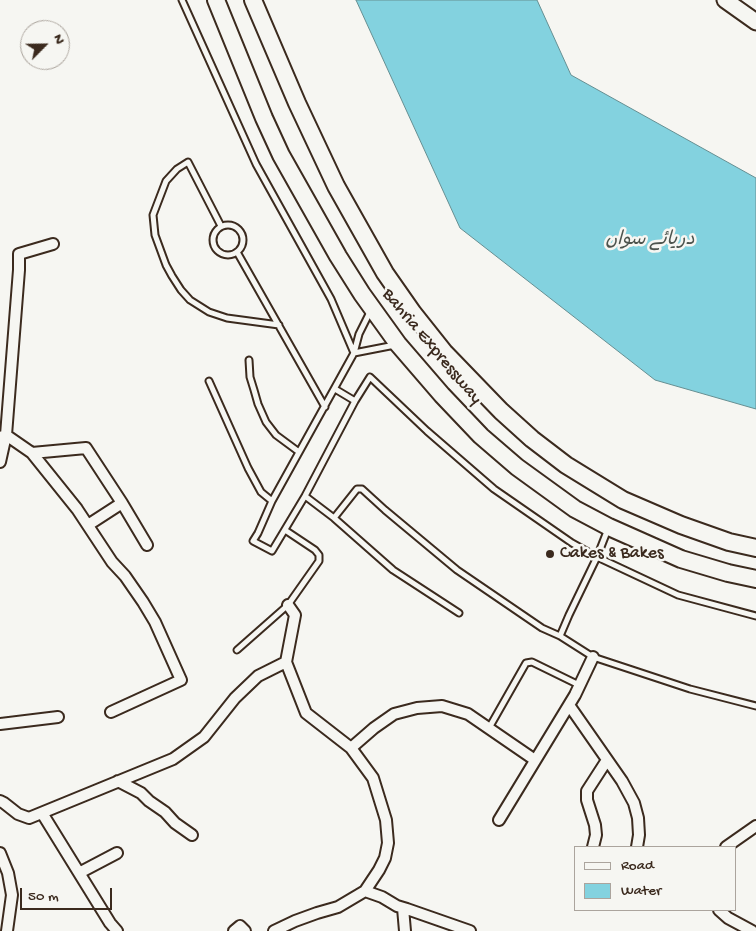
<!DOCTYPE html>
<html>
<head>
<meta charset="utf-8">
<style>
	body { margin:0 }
	#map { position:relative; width:756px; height:931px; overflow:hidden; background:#f6f6f2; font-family:"Gochi Hand",sans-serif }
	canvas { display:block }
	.legend { position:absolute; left:574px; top:846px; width:162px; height:65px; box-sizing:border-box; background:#f6f6f2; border:1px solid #aba49d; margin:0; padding:6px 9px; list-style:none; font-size:15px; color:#3b2a1e }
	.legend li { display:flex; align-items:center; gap:10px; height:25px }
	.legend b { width:25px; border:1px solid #aba49d }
	.north { position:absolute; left:20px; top:20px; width:50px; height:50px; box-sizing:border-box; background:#f6f6f2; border:1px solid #aba49d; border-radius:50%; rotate:67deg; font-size:14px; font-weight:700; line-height:20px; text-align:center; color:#3b2a1e }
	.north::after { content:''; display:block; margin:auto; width:18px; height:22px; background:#3b2a1e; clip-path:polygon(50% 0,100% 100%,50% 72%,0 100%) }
	.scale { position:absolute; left:20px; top:888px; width:92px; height:22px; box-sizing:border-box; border:2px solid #3b2a1e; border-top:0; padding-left:6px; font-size:15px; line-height:18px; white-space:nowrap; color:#3b2a1e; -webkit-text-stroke:4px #f6f6f2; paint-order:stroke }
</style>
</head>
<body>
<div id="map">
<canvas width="756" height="931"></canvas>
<ul class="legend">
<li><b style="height:6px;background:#f6f6f2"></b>Road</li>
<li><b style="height:14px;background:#83d2df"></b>Water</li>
</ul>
<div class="north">N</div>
<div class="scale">50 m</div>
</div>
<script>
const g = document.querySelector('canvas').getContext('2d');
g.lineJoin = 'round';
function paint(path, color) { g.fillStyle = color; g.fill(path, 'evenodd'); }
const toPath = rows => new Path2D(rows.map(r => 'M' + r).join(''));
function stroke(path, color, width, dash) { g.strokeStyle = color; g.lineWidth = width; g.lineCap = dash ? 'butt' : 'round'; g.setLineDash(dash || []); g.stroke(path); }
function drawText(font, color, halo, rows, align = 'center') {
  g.font = font + ' "Gochi Hand","Playpen Sans Arabic",sans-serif'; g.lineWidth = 5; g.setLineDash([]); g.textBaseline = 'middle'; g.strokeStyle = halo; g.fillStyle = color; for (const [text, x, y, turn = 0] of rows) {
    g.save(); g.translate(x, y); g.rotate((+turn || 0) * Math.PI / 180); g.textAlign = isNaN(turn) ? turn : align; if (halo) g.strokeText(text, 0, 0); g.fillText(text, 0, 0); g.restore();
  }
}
const water = toPath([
	[356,0,537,0,571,75,756,178,756,409,655,380,460,228,356,0]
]);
const service = toPath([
	[182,0,256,164,331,299,354,353],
	'213 240a15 15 0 1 1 30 0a15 15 0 1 1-30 0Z',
	[221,226,188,162,177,169,166,181,153,215,155,235,166,265,172,276,181,290,190,300,209,312,227,318,279,325],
	[237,252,325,407],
	[395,345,354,353,272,501,258,533,253,541,272,551,305,496,355,401,370,377,427,431,494,489,572,543,597,557,678,595,756,616],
	[354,353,359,334,370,312],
	[249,360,250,377,254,390,258,404,266,422,276,435,299,452],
	[209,381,248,468,261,492,272,501],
	[335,389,355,401],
	[305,496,334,518,393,570,459,613],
	[334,518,357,489,362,489,385,510,457,570,542,628,560,636,593,657,690,689,756,706],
	[560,636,569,615,597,557,608,529],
	[237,650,288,605,319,561,319,555,315,550,285,530],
	[489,728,526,663,532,662,579,685]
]);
const minor = toPath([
	[0,437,6,435,32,453,77,509,112,562,125,576,143,602,155,622,181,680,111,712],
	[32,453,86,448,122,503,147,545],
	[0,462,6,435,19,270,19,254,53,244],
	[88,525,122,503],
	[569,705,622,781,634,803,638,818,639,835,637,847],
	[0,724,58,717],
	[351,748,374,728,394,714,417,708,442,706,468,714,535,760],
	[118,781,141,793,149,801,165,812,175,823,192,835],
	[0,801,4,803,18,814,29,818,173,759,204,737,235,698,258,676,286,662,295,615,288,605],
	[42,813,110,923,117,931],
	[499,820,575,695,593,657],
	[593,847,596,835,595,825,587,800,587,791,607,760],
	[726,847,756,826],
	[0,853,8,873,12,895,7,931],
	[79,873,117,853],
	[365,891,382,897,397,906,407,909,470,931],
	[403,908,405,931],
	[719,910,728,918,752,931],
	[234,931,240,926,245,931],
	[274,931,295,921,317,913,338,907,365,891,379,870,385,858,388,843,386,820,373,778,351,748,306,713,286,662]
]);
const secondary = toPath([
	[725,0,756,22]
]);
const primary = toPath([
	[216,0,264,118,281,155,338,256,362,294,398,344,442,395,481,436,517,467,575,509,609,527,681,559,728,573,756,579],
	[253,0,297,103,336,186,385,273,413,313,444,352,501,411,532,439,566,465,623,500,681,525,729,542,756,548]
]);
const markers = [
	[550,554,5,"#3b2a1e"]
];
const streetNames = [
	["Bahria Expressway",431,347,50]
];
const poiNames = [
	["Cakes & Bakes",560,554]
];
const waterNames = [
	["دریائے سواں",650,241]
];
paint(water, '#83d2df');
stroke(water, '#668f92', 1);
stroke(service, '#3b2a1e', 9);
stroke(minor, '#3b2a1e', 14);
stroke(secondary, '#3b2a1e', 19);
stroke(primary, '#3b2a1e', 20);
stroke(service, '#f6f6f2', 5);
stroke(minor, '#f6f6f2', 10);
stroke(secondary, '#f6f6f2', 15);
stroke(primary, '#f6f6f2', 16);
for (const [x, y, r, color] of markers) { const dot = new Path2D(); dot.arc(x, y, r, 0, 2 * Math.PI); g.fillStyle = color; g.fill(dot); stroke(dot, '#f6f6f2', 2); }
drawText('18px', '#3b2a1e', '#f6f6f2', streetNames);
drawText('18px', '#3b2a1e', '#f6f6f2', poiNames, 'left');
drawText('italic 19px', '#4d544e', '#f6f6f2', waterNames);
</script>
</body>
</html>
